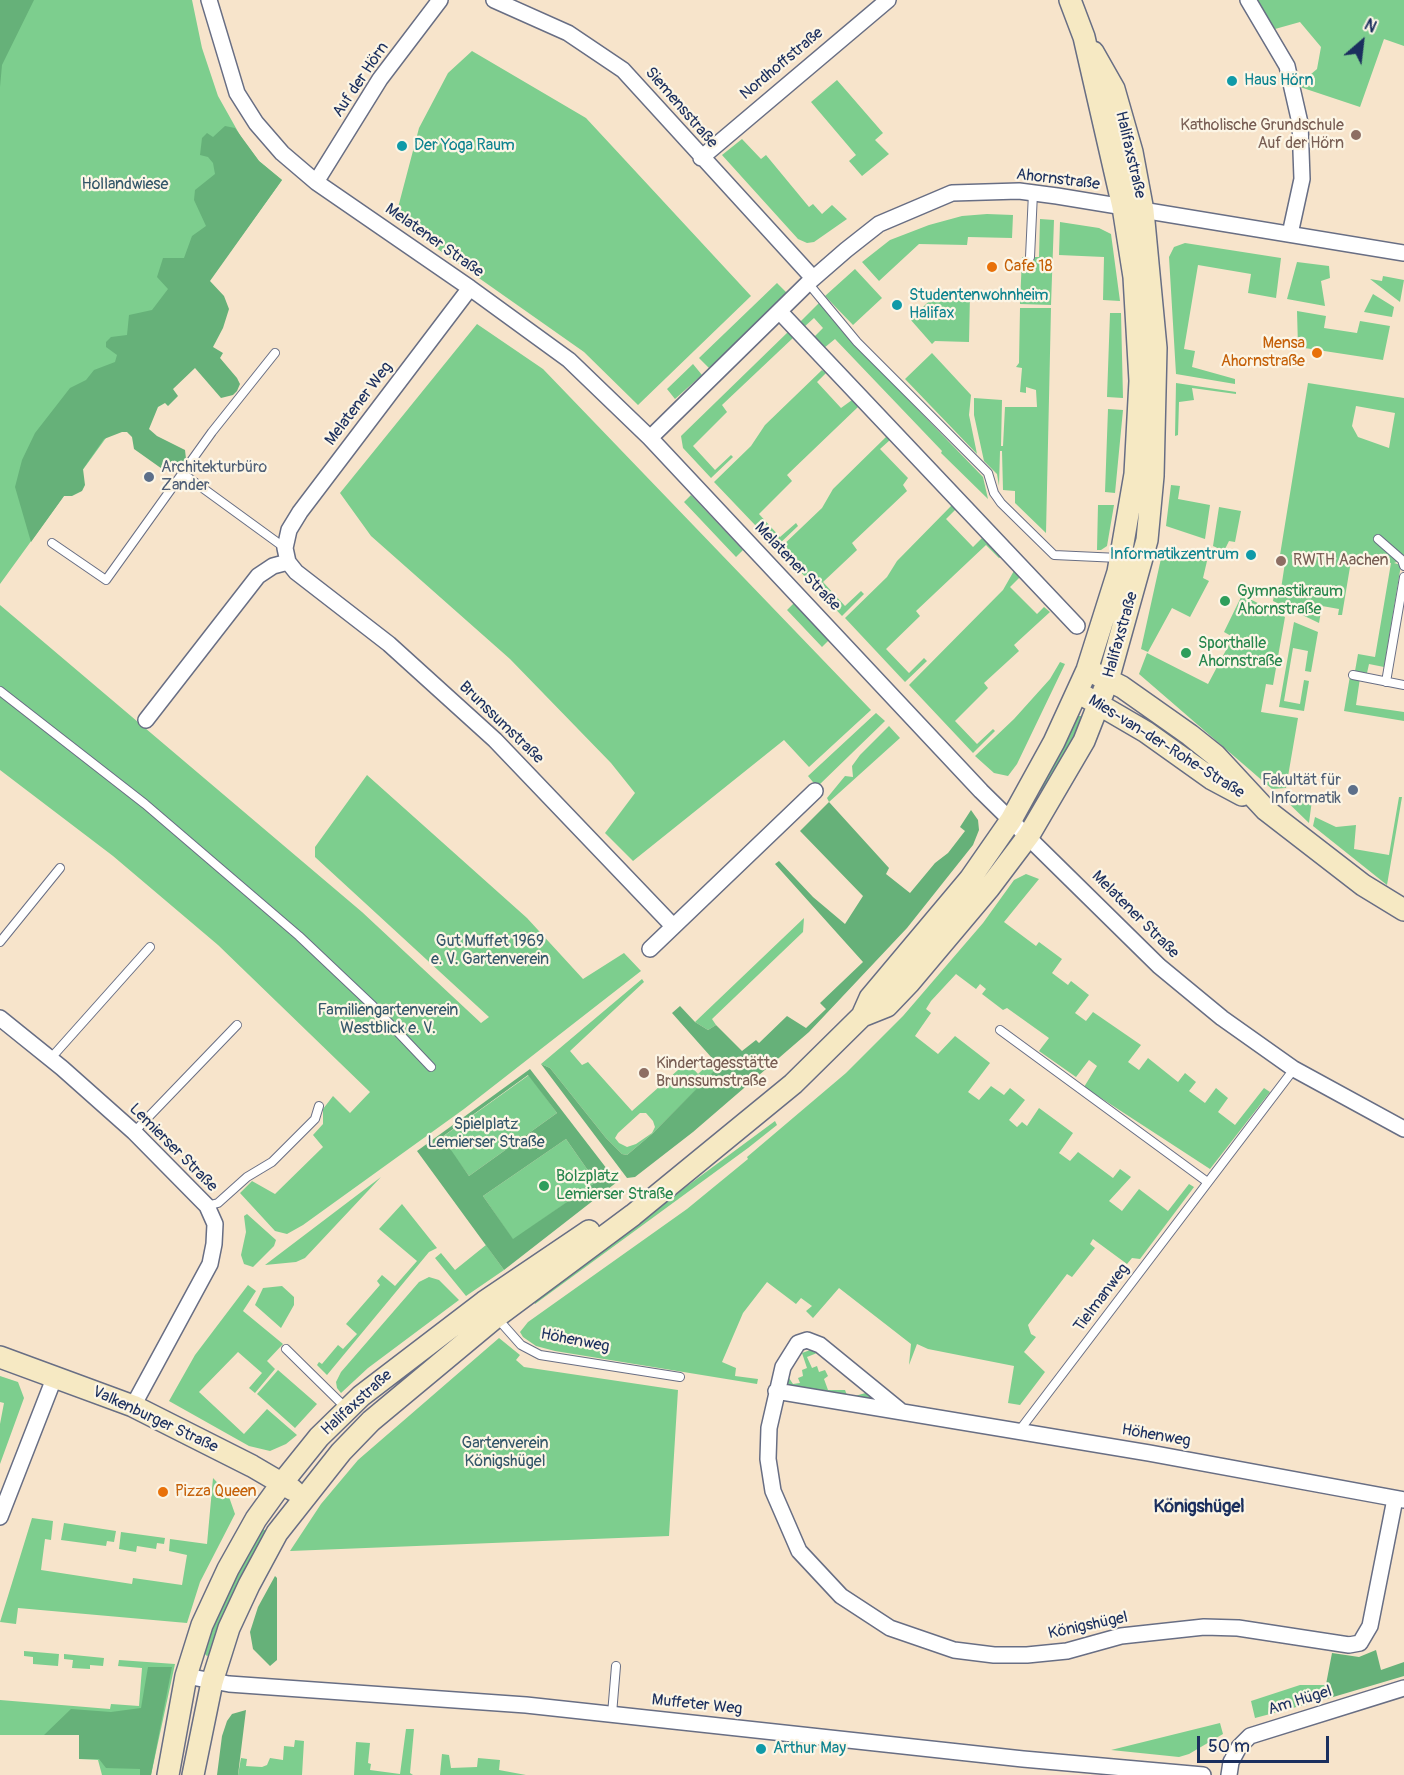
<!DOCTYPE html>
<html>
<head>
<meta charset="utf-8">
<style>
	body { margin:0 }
	#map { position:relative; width:1404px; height:1775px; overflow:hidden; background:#f7e4cb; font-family:Pangolin,sans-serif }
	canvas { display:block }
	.north { position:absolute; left:1332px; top:12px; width:60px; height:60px; -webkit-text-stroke:4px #fcf5e5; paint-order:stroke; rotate:28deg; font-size:16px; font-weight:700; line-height:24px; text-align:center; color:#1b2f5e }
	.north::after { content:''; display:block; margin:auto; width:21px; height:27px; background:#1b2f5e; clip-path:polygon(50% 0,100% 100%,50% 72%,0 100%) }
	.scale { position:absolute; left:1197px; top:1736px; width:132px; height:27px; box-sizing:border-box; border:3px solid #1b2f5e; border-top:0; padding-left:8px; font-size:18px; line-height:21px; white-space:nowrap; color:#1b2f5e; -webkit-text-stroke:4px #fcf5e5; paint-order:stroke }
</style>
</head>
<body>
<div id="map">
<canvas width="1404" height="1775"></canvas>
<div class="north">N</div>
<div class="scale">50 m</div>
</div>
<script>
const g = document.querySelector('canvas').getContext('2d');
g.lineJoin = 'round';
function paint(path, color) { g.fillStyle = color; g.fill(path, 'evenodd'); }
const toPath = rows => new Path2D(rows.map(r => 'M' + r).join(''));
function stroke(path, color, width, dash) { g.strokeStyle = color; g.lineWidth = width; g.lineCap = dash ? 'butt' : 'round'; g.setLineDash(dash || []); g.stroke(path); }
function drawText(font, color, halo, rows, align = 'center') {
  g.font = font + ' Pangolin,sans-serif'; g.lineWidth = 4.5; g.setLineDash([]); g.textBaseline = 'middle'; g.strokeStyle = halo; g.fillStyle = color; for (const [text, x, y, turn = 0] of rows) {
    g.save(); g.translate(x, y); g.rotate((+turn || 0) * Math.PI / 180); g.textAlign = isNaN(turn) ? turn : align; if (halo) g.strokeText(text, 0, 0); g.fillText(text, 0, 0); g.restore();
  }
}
const green = toPath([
	[13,0,192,0,202,48,218,96,241,137,259,161,282,180,209,281,148,380,0,584,0,34],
	[1257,0,1404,0,1404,46,1384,39,1360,107,1297,86,1317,69,1321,47,1300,22,1275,29],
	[472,51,586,118,751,296,638,405,584,352,395,219,419,128,448,73],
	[837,80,883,133,875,140,889,154,862,176,849,161,856,155,811,102],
	[742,139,761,159,766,155,809,207,813,204,822,214,832,205,847,219,814,242,807,243,798,239,722,155],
	[987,214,1013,215,1012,238,968,237,967,245,919,244,879,281,862,262,890,240,929,225,962,216],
	[1040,219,1054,220,1051,305,1020,304,1022,257,1039,257],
	[1060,222,1099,228,1111,234,1120,301,1103,300,1104,257,1059,255],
	[1185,243,1281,258,1276,298,1248,293,1251,274,1198,265,1184,349,1195,351,1192,367,1235,379,1235,384,1176,374,1169,257,1174,247],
	[1297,262,1329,266,1330,278,1321,281,1325,306,1287,299],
	[855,269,882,298,853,325,825,296],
	[1383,276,1404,280,1400,302,1370,279,1382,281],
	[777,283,788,294,709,368,699,358],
	[938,293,970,294,969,342,935,341,932,344,910,319],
	[1373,294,1394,307,1392,317,1364,312],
	[819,303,841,326,840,329,983,477,988,499,941,453,942,451,835,339,824,348,814,337,823,328,814,318,803,328,798,324],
	[1020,308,1051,308,1046,533,1015,503,1015,491,1003,490,1002,451,1000,451,999,486,997,474,984,461,974,415,974,398,1002,400,1001,446,1003,446,1005,407,1037,407,1036,390,1026,387,1026,393,1020,392,1022,368,1016,367,1019,363],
	[1297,311,1326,316,1324,328,1357,333,1360,321,1390,326,1383,360,1298,347],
	[1110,313,1121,313,1123,398,1107,397],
	[477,324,543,369,871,710,809,767,784,740,633,861,605,833,635,793,611,763,510,659,371,536,340,493],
	[789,331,794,337,722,405,727,412,693,446,715,470,731,455,733,457,711,478,683,448,681,436],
	[932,353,971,395,969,415,977,454,905,379],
	[693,364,702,375,675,399,667,389],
	[822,370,826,373,817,382,841,408,852,400,858,407,787,475,792,481,759,514,780,537,796,523,798,526,776,547,714,482,751,446,765,425],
	[1176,383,1236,392,1236,394,1192,388,1194,400,1179,402,1178,435,1175,436],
	[1308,383,1404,398,1404,559,1394,563,1401,565,1384,667,1369,664,1367,673,1355,671,1358,654,1375,657,1391,563,1374,560,1373,565,1351,561,1342,615,1338,615,1339,609,1322,606,1319,623,1273,601,1275,588,1281,589,1286,556,1280,555],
	[1356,406,1395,413,1389,448,1358,437,1352,426],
	[1108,409,1123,410,1115,493,1105,492],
	[887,436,890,440,880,449,908,478,903,485,907,491,852,543,857,550,823,582,845,606,861,591,864,594,842,616,779,549,822,508,833,489],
	[1171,485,1180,486,1178,499,1210,505,1205,539,1166,526],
	[691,495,743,550,736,557,684,502],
	[952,505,956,509,946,519,973,547,983,537,1002,556,999,558,986,545,916,611,920,616,886,649,909,673,924,658,927,661,905,682,845,618,887,577,897,561],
	[1098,505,1114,505,1107,546,1101,550,1097,550],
	[1219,507,1241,511,1235,542,1229,541,1224,551,1213,546],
	[1162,554,1207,561,1203,578,1209,581,1190,617,1172,608,1148,652,1141,649],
	[1015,569,1021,576,1010,587,1037,614,1044,607,1050,612,1014,645,1019,651,984,683,988,688,955,721,977,744,993,729,995,731,973,753,909,685,1003,590],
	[1242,595,1285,617,1273,685,1266,684,1261,712,1298,718,1286,788,1272,789,1139,674,1147,653,1208,684,1233,637,1224,632],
	[794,603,830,639,822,647,787,610],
	[0,605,362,912,481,1023,489,1017,315,857,315,847,367,775,527,918,583,979,624,953,641,971,464,1109,303,1225,287,1234,275,1231,240,1193,252,1181,275,1194,323,1147,313,1135,323,1124,323,1109,333,1096,350,1113,370,1092,218,945,113,856,0,770],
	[1294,622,1318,632,1311,672,1305,671,1308,651,1293,648,1284,701,1300,704,1304,680,1309,681,1304,711,1279,707],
	[1060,662,1065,664,1017,764,1008,776,994,773,975,756,1014,719,1050,679],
	[1350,676,1360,678,1356,705,1404,712,1404,721,1344,711],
	[876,713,885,721,817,787,808,776],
	[1075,716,1082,716,1084,720,1046,796,1037,788],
	[889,726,900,738,829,802,827,798,845,776,853,777,852,766,860,755],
	[1279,794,1312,800,1309,823],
	[1399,797,1402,797,1387,885,1313,826,1315,817,1336,827,1356,825,1354,849,1389,855],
	[1026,874,1039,879,1004,922,1036,946,1039,942,1062,959,1052,973,1068,985,1071,981,1089,995,1075,1013,1086,1021,1093,1012,1141,1045,1128,1062,1139,1070,1148,1058,1178,1082,1185,1073,1196,1082,1189,1091,1205,1103,1216,1088,1228,1098,1218,1112,1235,1125,1264,1088,1270,1092,1210,1169,1084,1087,1097,1066,1089,1060,1076,1077,1039,1051,1049,1038,1007,1008,1003,1010,982,994,986,989,980,984,976,989,956,974,931,1001,926,1009,931,1013,915,1036,938,1054,955,1036,990,1063,968,1092,979,1100,991,1086,1004,1095,1010,1088,1025,1100,1009,1120,1017,1127,1022,1122,1027,1126,1039,1108,1073,1133,1059,1153,1070,1161,1078,1152,1113,1178,1120,1169,1131,1177,1109,1201,1122,1211,1139,1189,1168,1211,1189,1184,1194,1187,1140,1259,1132,1258,1127,1264,1093,1239,1090,1244,1095,1248,1072,1277,1067,1274,1028,1325,1031,1334,1036,1337,1024,1352,1045,1372,1020,1405,1008,1403,1014,1366,928,1349,917,1344,909,1365,911,1344,839,1288,813,1318,806,1311,812,1306,801,1298,796,1304,767,1282,743,1313,722,1362,736,1368,735,1376,758,1379,757,1384,555,1351,536,1346,523,1337,520,1332,528,1322,687,1209,748,1159,747,1157,846,1073,903,1016,983,923,1014,880],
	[804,918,803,932,712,1019,716,1025,708,1030,695,1022],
	[642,979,644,982,570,1051,582,1065,588,1062,632,1111,687,1062,698,1074,714,1059,720,1066,653,1133,627,1155,622,1154,606,1138,550,1068,541,1064],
	[640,1113,646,1113,653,1121,655,1127,652,1133,636,1144,627,1147,619,1143,615,1138,618,1133],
	[529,1075,557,1113,469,1176,441,1138],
	[775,1121,777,1125,748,1148,535,1304,531,1296,537,1297],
	[566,1139,596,1182,513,1240,483,1196],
	[381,1177,305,1258,296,1262,265,1265],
	[402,1204,437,1248,429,1252,327,1375,317,1365,319,1362,322,1364,338,1345,343,1349,357,1334,346,1324,380,1285,377,1281,382,1275,395,1286,417,1261,379,1229],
	[247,1214,276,1240,274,1246,253,1267,244,1264,241,1255,246,1232,244,1216],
	[486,1245,504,1270,466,1296,435,1258,441,1253,455,1270],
	[429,1277,439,1280,459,1300,368,1368,341,1393,337,1388,336,1382,341,1372,419,1282],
	[248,1285,256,1291,243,1311,283,1344,267,1361,275,1369,255,1393,249,1388,262,1373,238,1352,199,1392,244,1434,267,1409,297,1435,286,1444,270,1451,249,1446,169,1401,195,1355],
	[282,1286,294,1297,294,1305,281,1328,255,1305,263,1288],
	[499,1338,520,1355,516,1360,524,1367,678,1390,669,1536,290,1551,321,1504,358,1460],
	[813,1349,817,1353,807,1357,812,1368,817,1366,819,1372,825,1370,828,1376,824,1379,828,1390,845,1390,848,1398,869,1392,880,1403,867,1405,787,1388,787,1375,793,1384,800,1383,798,1378,803,1376,802,1370,807,1368,802,1353],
	[278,1370,317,1404,295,1428,257,1394],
	[0,1376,18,1382,24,1398,0,1464,0,1424,4,1403,0,1402],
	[213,1478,228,1494,235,1514,200,1582,187,1623,18,1608,16,1624,0,1622,32,1518,53,1521,51,1540,45,1539,41,1570,132,1584,133,1578,182,1585,187,1555,169,1551,170,1539,207,1544],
	[64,1523,116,1531,114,1542,107,1541,106,1546,61,1540],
	[260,1527,269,1533,212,1654,207,1656,204,1653,213,1622],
	[121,1532,165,1538,164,1544,157,1543,156,1549,137,1546,136,1552,119,1549],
	[24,1651,59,1654,58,1666,33,1664,33,1657,24,1656],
	[64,1654,104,1658,103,1666,90,1665,90,1669,72,1668,73,1660,64,1659],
	[119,1660,175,1664,151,1775,102,1775,98,1760,79,1759,79,1735,0,1735,0,1700,110,1709,111,1704,139,1706,142,1668,118,1666],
	[1300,1685,1326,1685,1323,1700,1255,1718,1251,1701],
	[1220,1723,1223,1734,1189,1754,1179,1757,1111,1750],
	[406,1729,414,1729,410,1773,413,1775,354,1775,356,1742,370,1743,368,1763,371,1764,370,1770,400,1774],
	[295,1740,304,1741,302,1775,238,1775,241,1758,247,1759,246,1766,262,1767,267,1765,270,1758,283,1760,284,1746,294,1747],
	[442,1754,449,1755,451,1768,477,1767,478,1758,500,1760,499,1770,526,1775,440,1775]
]);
const forest = toPath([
	[0,0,34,0,2,65,0,87],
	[225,126,235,128,259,161,282,180,210,281,224,296,229,309,223,328,213,347,223,353,220,358,237,378,240,384,237,391,233,395,221,398,195,368,173,389,178,396,168,406,165,403,158,407,149,429,157,436,185,450,186,459,180,469,165,471,134,449,132,437,127,432,122,432,104,439,83,469,85,485,82,491,72,496,64,496,31,542,15,487,22,460,35,433,70,388,86,380,94,370,115,362,117,355,106,347,106,342,111,337,127,335,129,315,152,310,168,289,157,277,163,258,184,258,192,236,206,226,194,200,195,190,215,174,213,163,208,157,200,155,202,138,207,133,213,137],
	[829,802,889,868,886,874,910,893,935,863,948,853,965,831,960,827,971,810,978,820,979,830,973,845,907,928,809,1032,693,1132,635,1177,627,1178,541,1064,550,1068,606,1138,622,1154,627,1155,653,1133,719,1066,672,1013,680,1006,695,1022,708,1030,716,1025,742,1051,756,1040,759,1043,787,1016,806,1028,826,1009,820,1003,863,962,775,864,779,861,813,897,845,924,863,896,800,831],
	[530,1069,617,1182,504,1270,417,1151],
	[528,1075,557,1113,469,1176,442,1137],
	[566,1139,596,1182,513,1239,483,1196],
	[275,1576,277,1578,277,1660,270,1666,253,1649,250,1632,258,1607],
	[1376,1650,1381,1670,1404,1662,1404,1676,1323,1700,1332,1653,1359,1657],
	[148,1667,172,1667,151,1775,140,1775,140,1769,106,1768,99,1759,79,1759,79,1735,44,1735,71,1709,111,1712,141,1708],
	[246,1710,238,1775,217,1775,222,1736,227,1721,232,1714]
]);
const lane = toPath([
	[1030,257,1033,193],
	[808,283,857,342,988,473,994,493,1001,503,1054,555,1119,558],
	[182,473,285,548],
	[1378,539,1402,560,1404,566],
	[52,543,106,580,212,432,275,353],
	[1353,675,1404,685],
	[1386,682,1404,577],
	[0,691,145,804,299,936,373,1006,431,1067],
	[0,942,60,868],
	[1000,1030,1206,1181],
	[51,1058,150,947],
	[134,1132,237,1025],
	[207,1206,218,1203,247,1177,272,1162,315,1119,319,1106],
	[497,1318,521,1345,540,1355,680,1377],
	[286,1349,347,1409],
	[1019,1431,1294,1069],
	[612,1714,616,1666]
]);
const street = toPath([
	[209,0,237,93,256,123,282,153,316,182,470,288,569,360,650,438,981,791,1159,966,1222,1018,1294,1069,1404,1129],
	[494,0,568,33,623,70,813,278],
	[1248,0,1287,66,1300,123,1302,179,1290,234],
	[701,158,888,0],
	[316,182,380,79,440,0],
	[780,312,1077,626],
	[650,438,808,283,846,250,879,224,952,193,1019,191,1057,196,1404,253],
	[288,562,296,572,389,644,495,740,673,926],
	[146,720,258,576,273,566,288,562,285,548,289,530,300,512,470,288],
	[650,949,815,791],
	[0,1018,62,1068,134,1132,207,1206,215,1224,214,1244,210,1264,133,1406],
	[776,1391,1149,1453,1404,1500],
	[902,1412,820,1345,807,1340,798,1343,783,1367,769,1428,768,1459,773,1491,799,1551,841,1596,890,1628,954,1650,994,1655,1027,1655,1067,1651,1121,1636,1204,1627,1238,1628,1349,1645,1360,1643,1370,1626,1395,1499],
	[0,1517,55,1376],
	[186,1676,229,1684,526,1705,1023,1759,1203,1775],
	[1229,1775,1231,1762,1239,1747,1250,1736,1404,1688]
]);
const secondary = toPath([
	[1096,674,1122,687,1190,735,1215,755,1266,810,1363,885,1404,910],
	[1086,697,1146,732,1212,779,1242,795],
	[862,1016,887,1006,909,983,989,888,1029,835,1084,741,1108,680,1147,540,1153,476,1156,348,1143,211,1132,152,1114,89,1093,52],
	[0,1357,133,1406,252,1466,293,1490],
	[168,1775,186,1676,202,1625,228,1569,256,1519,282,1483,319,1437,361,1396,484,1302,589,1231],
	[193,1775,212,1682,229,1628,249,1585,277,1533,341,1452,371,1421,496,1317,633,1215,793,1084,862,1016,870,998,970,879,1011,820,1054,742,1087,670,1118,572,1135,474,1140,381,1134,277,1123,207,1084,37,1070,0]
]);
const markers = [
	[1232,81,6,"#0f9aa8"],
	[1356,135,6,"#8d6e63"],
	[402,146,6,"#0f9aa8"],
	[992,267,6,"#e8710a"],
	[897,305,6,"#0f9aa8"],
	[1317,353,6,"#e8710a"],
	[149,477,6,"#5c6f8a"],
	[1251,555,6,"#0f9aa8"],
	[1281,561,6,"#8d6e63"],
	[1225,601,6,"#2e9e5b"],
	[1186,653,6,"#2e9e5b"],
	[1353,790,6,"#5c6f8a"],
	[644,1073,6,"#8d6e63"],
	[544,1186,6,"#2e9e5b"],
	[163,1492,6,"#e8710a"],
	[761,1749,6,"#0f9aa8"]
];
const streetNames = [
	["Nordhoffstraße",782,64,-40],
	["Auf der Hörn",361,80,-56],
	["Siemensstraße",681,108,49],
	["Halifaxstraße",1130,155,77],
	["Ahornstraße",1058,180,7],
	["Melatener Straße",434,241,35],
	["Melatener Weg",359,404,-53],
	["Melatener Straße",797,567,46],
	["Halifaxstraße",1121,635,-74],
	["Brunssumstraße",501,723,44],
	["Mies-van-der-Rohe-Straße",1166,747,32],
	["Melatener Straße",1135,915,45],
	["Lemierser Straße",173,1148,45],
	["Tielmanweg",1102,1298,-53],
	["Höhenweg",575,1341,11],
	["Halifaxstraße",357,1403,-42],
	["Valkenburger Straße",155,1420,25],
	["Höhenweg",1156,1436,10],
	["Königshügel",1088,1626,-12],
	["Am Hügel",1300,1701,-17],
	["Muffeter Weg",697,1705,6]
];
const cultureNames = [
	["Haus Hörn",1244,81],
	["Der Yoga Raum",414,146],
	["Studentenwohnheim",909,296],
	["Halifax",909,314],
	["Informatikzentrum",1239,555,"right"],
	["Arthur May",773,1749]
];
const educationNames = [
	["Katholische Grundschule",1344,126,"right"],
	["Auf der Hörn",1344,144,"right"],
	["RWTH Aachen",1293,561],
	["Kindertagesstätte",656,1064],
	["Brunssumstraße",656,1082]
];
const parkNames = [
	["Hollandwiese",125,185],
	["Gut Muffet 1969",490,942],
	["e. V. Gartenverein",490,960],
	["Familiengartenverein",388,1011],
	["Westblick e. V.",388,1029],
	["Spielplatz",486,1125],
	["Lemierser Straße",486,1143],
	["Gartenverein",505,1444],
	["Königshügel",505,1462]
];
const foodNames = [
	["Cafe 18",1004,267],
	["Mensa",1305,344,"right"],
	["Ahornstraße",1305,362,"right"],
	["Pizza Queen",175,1492]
];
const serviceNames = [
	["Architekturbüro",161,468],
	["Zander",161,486],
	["Fakultät für",1341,781,"right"],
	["Informatik",1341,799,"right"]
];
const leisureNames = [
	["Gymnastikraum",1237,592],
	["Ahornstraße",1237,610],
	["Sporthalle",1198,644],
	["Ahornstraße",1198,662],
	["Bolzplatz",556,1177],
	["Lemierser Straße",556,1195]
];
const neighbourhoodNames = [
	["Königshügel",1199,1507]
];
paint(green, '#7dce8e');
paint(forest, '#66b179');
stroke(lane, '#686e84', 10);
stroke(street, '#686e84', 18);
stroke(secondary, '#686e84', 24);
stroke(lane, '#fff', 8);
stroke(street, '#fff', 15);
stroke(secondary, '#f6e9c3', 21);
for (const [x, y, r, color] of markers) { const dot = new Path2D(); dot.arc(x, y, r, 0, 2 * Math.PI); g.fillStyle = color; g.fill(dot); stroke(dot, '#fcf5e5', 2); }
drawText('16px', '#1b2f5e', '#fcf5e5', streetNames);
drawText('16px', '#0d838f', '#fcf5e5', cultureNames, 'left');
drawText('16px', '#785e54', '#fcf5e5', educationNames, 'left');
drawText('16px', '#34576a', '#fcf5e5', parkNames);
drawText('16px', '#c56008', '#fcf5e5', foodNames, 'left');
drawText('16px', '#4e5e75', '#fcf5e5', serviceNames, 'left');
drawText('16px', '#27864d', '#fcf5e5', leisureNames, 'left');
drawText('bold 18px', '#1b2f5e', '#fcf5e5', neighbourhoodNames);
</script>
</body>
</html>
